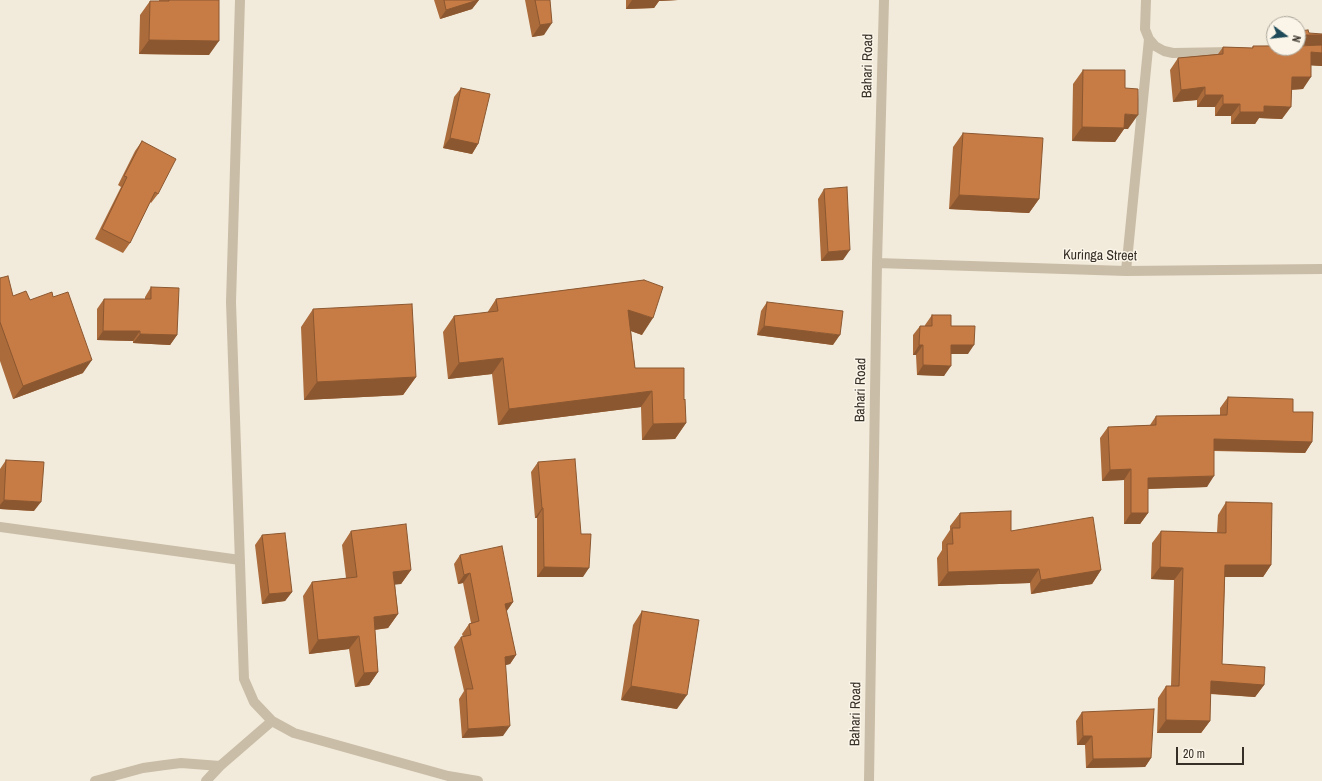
<!DOCTYPE html>
<html>
<head>
<meta charset="utf-8">
<style>
	body { margin:0 }
	#map { position:relative; width:1322px; height:781px; overflow:hidden; background:#f2ebdb; font-family:"Archivo Narrow",sans-serif }
	canvas { display:block }
	.north { position:absolute; left:1266px; top:16px; width:40px; height:40px; box-sizing:border-box; background:#faf5e8; border:1px solid #aca69b; border-radius:50%; rotate:105deg; font-size:11px; font-weight:700; line-height:16px; text-align:center; color:#362f28 }
	.north::after { content:''; display:block; margin:auto; width:14px; height:18px; background:#1d4958; clip-path:polygon(50% 0,100% 100%,50% 72%,0 100%) }
	.scale { position:absolute; left:1176px; top:747px; width:68px; height:18px; box-sizing:border-box; border:2px solid #362f28; border-top:0; padding-left:5px; font-size:12px; line-height:14px; white-space:nowrap; color:#362f28; -webkit-text-stroke:3px #faf5e8; paint-order:stroke }
</style>
</head>
<body>
<div id="map">
<canvas width="1322" height="781"></canvas>
<div class="north">N</div>
<div class="scale">20 m</div>
</div>
<script>
const g = document.querySelector('canvas').getContext('2d');
g.lineJoin = 'round';
const toPath = rows => new Path2D(rows.map(r => 'M' + r).join(''));
function stroke(path, color, width, dash) { g.strokeStyle = color; g.lineWidth = width; g.lineCap = dash ? 'butt' : 'round'; g.setLineDash(dash || []); g.stroke(path); }
function paint(path, color) { g.fillStyle = color; g.fill(path, 'evenodd'); }
function drawText(font, color, halo, rows, align = 'center') {
  g.font = font + ' "Archivo Narrow",sans-serif'; g.lineWidth = 3; g.setLineDash([]); g.textBaseline = 'middle'; g.strokeStyle = halo; g.fillStyle = color; for (const [text, x, y, turn = 0] of rows) {
    g.save(); g.translate(x, y); g.rotate((+turn || 0) * Math.PI / 180); g.textAlign = isNaN(turn) ? turn : align; if (halo) g.strokeText(text, 0, 0); g.fillText(text, 0, 0); g.restore();
  }
}
const minor = toPath([
	[240,0,231,302,244,679,254,702,272,721,294,733,448,776,478,781],
	[1146,0,1145,29,1149,39,1155,46,1164,51,1173,53,1232,52],
	[877,263,1126,271,1322,269],
	[1126,271,1149,39],
	[0,527,240,560],
	[95,781,143,768,165,765,181,763,220,766],
	[206,781,220,766,272,721],
	[869,781,877,263,884,0]
]);
const wall = toPath([
	[159,0,219,0,209,55,139,54,140,15,150,1,159,1],
	[434,0,479,0,472,9,440,19],
	[525,0,550,0,544,35,532,37],
	[626,0,678,0,659,1,654,8,626,9],
	[1322,45,1322,66,1311,65,1303,89,1291,90,1282,119,1259,118,1255,124,1231,124,1231,116,1215,116,1215,107,1197,107,1197,100,1173,102,1170,70,1178,58,1218,54,1223,47,1252,48,1253,46],
	[1083,70,1125,88,1128,129,1124,129,1115,142,1072,141,1073,84],
	[461,88,478,144,472,154,443,148,454,97],
	[963,133,1039,199,1029,213,949,209,953,147],
	[142,141,158,194,151,203,150,202,130,243,123,253,95,239,121,187,118,185,135,151],
	[824,189,843,260,821,261,818,199],
	[0,278,13,296,30,300,53,297,83,373,13,399,0,361],
	[644,280,642,335,631,331,635,368,684,400,686,423,675,439,642,440,641,407,498,425,492,374,448,379,443,332,454,316,487,313,496,299],
	[151,287,177,335,170,345,133,343,133,341,97,340,97,309,104,299,145,299,145,297],
	[767,302,833,345,757,335,761,311],
	[313,309,416,377,403,395,304,400,301,327],
	[932,315,951,326,968,354,951,354,944,376,917,375,916,355,913,355,913,335,920,326,925,326,925,325],
	[1228,397,1293,412,1312,442,1305,453,1214,451,1207,487,1148,489,1148,513,1140,524,1124,524,1124,480,1102,481,1100,438,1108,427,1150,425,1156,416,1220,415,1220,408],
	[6,460,34,511,0,509,0,469],
	[538,462,581,534,583,577,537,577,537,518,535,518,531,472],
	[1226,502,1271,565,1263,577,1225,577,1222,664,1264,685,1255,697,1210,694,1210,721,1201,733,1157,733,1158,698,1166,686,1171,686,1174,580,1151,579,1152,543,1161,531,1217,533,1218,515],
	[960,513,1011,531,1101,570,1092,584,1031,594,1030,583,938,586,937,558,942,550,942,542,950,530,950,526],
	[351,531,411,570,401,584,395,584,398,614,388,628,375,630,378,672,369,685,355,687,349,649,309,654,303,596,312,582,346,578,342,545],
	[262,535,292,592,285,601,262,604,255,545],
	[460,555,513,602,506,612,516,655,510,664,505,665,503,736,462,738,459,699,464,691,454,647,461,637,463,637,462,634,469,624,471,623,463,583,458,584,454,564],
	[642,611,677,709,621,700,633,625],
	[1082,712,1151,758,1145,767,1086,768,1085,745,1077,745,1076,721]
]);
const shadedWall = toPath([
	[478,0,479,0,472,9,440,19,446,10],
	[632,0,678,0,659,1,654,8,626,9],
	[552,23,544,35,532,37,540,25],
	[1298,35,1322,35,1322,45,1298,45],
	[149,40,219,41,209,55,139,54],
	[1311,52,1322,53,1322,66,1302,65],
	[1292,77,1311,77,1303,89,1283,90],
	[1205,87,1197,100,1173,102,1181,90],
	[1205,95,1223,95,1215,107,1197,107],
	[1223,104,1240,104,1231,116,1215,116],
	[1264,106,1291,107,1282,119,1259,118,1255,124,1231,124,1240,112],
	[1125,114,1138,115,1128,129,1124,129,1115,142,1072,141,1082,127],
	[450,138,478,144,472,154,443,148],
	[959,195,1039,199,1029,213,949,209],
	[850,250,843,260,821,261,828,252],
	[628,310,653,318,642,335,617,326],
	[764,326,840,335,833,345,757,335],
	[103,331,140,331,133,341,97,340],
	[140,334,177,335,170,345,133,343],
	[919,345,923,345,916,355,913,355],
	[951,345,974,345,968,354,944,354],
	[503,358,492,374,448,379,459,363],
	[92,360,83,373,13,399,23,386],
	[923,365,951,366,944,376,917,375],
	[416,377,403,395,304,400,317,382],
	[652,391,641,407,498,425,509,409],
	[686,423,675,439,642,440,653,424],
	[1214,439,1312,442,1305,453,1206,450],
	[1131,469,1124,480,1102,481,1110,470],
	[1214,476,1207,487,1141,489,1148,478],
	[4,500,41,502,34,511,0,509,0,505],
	[542,508,543,508,537,518,535,518],
	[1131,513,1148,513,1140,524,1124,524],
	[1225,565,1271,565,1263,577,1217,577],
	[544,567,589,568,583,577,537,577],
	[1160,567,1183,568,1174,580,1151,579],
	[1039,569,1030,583,938,586,948,572],
	[411,570,401,584,384,586,393,572],
	[1101,570,1092,584,1031,594,1041,580],
	[470,573,463,583,458,584,464,575],
	[292,592,285,601,262,604,269,594],
	[513,602,506,612,505,604],
	[398,614,388,628,364,631,374,617],
	[359,636,349,649,309,654,318,640],
	[516,655,510,664,498,667,505,657],
	[378,672,369,685,355,687,364,673],
	[1211,681,1264,685,1255,697,1202,693],
	[631,686,687,695,677,709,621,700],
	[1166,720,1210,721,1201,733,1157,733],
	[510,726,503,736,462,738,468,729],
	[1083,736,1092,736,1085,745,1077,745],
	[1151,758,1145,767,1086,768,1093,759]
]);
const building = toPath([
	[169,0,219,0,219,41,149,40,150,1,169,1,169,0],
	[444,0,478,0,446,10,444,0],
	[535,0,550,0,552,23,540,25,535,0],
	[1308,30,1309,33,1322,34,1322,35,1298,35,1298,31,1308,30],
	[1322,45,1322,53,1311,52,1311,77,1292,77,1291,107,1264,106,1264,112,1240,112,1240,104,1223,104,1223,95,1205,95,1205,87,1181,90,1178,58,1223,54,1223,47,1253,48,1253,46,1274,46,1274,48,1298,48,1298,46,1322,45],
	[1083,70,1125,70,1125,88,1138,89,1138,115,1125,114,1124,128,1082,127,1083,70],
	[461,88,490,94,478,144,450,138,461,88],
	[963,133,1043,138,1039,199,959,195,963,133],
	[142,141,176,159,158,194,155,192,130,243,102,229,127,177,124,176,142,141],
	[847,187,850,250,828,252,824,189,847,187],
	[8,276,13,296,26,291,30,300,52,292,53,297,68,292,92,360,23,386,0,322,0,278,8,276],
	[644,280,663,287,653,318,628,310,635,368,684,368,684,400,685,399,686,423,653,424,652,391,509,409,503,358,459,363,454,316,498,311,496,299,644,280],
	[151,287,179,288,177,335,140,334,140,331,103,331,104,299,151,299,151,287],
	[767,302,843,311,840,335,764,326,767,302],
	[412,304,416,377,317,382,313,309,412,304],
	[932,315,951,315,951,326,975,326,974,345,951,345,951,366,923,365,923,345,919,345,920,326,932,326,932,315],
	[1228,397,1293,399,1293,412,1313,412,1312,442,1214,439,1214,476,1148,478,1148,513,1131,513,1131,469,1110,470,1108,427,1156,425,1156,416,1227,415,1228,397],
	[575,459,581,534,591,534,589,568,544,567,543,508,542,508,538,462,575,459],
	[6,460,44,462,41,502,4,500,6,460],
	[1226,502,1272,503,1271,565,1225,565,1222,664,1265,667,1264,685,1211,681,1210,721,1166,720,1166,686,1179,686,1183,568,1160,567,1161,531,1226,533,1226,502],
	[1011,511,1011,531,1093,517,1101,570,1041,580,1039,569,948,572,947,544,953,544,952,528,960,528,960,513,1011,511],
	[406,524,411,570,393,572,398,614,374,617,378,672,364,673,359,636,318,640,312,582,357,577,351,531,406,524],
	[285,533,292,592,269,594,262,535,285,533],
	[502,546,513,602,505,604,516,655,505,657,510,726,468,729,466,689,473,689,461,637,471,635,469,624,479,621,470,573,464,575,460,555,502,546],
	[642,611,699,620,687,695,631,686,642,611],
	[1154,709,1151,758,1093,759,1092,736,1083,736,1082,712,1154,709]
]);
const streetNames = [
	["Bahari Road",868,66,-89],
	["Kuringa Street",1100,256,1],
	["Bahari Road",861,390,-89],
	["Bahari Road",856,714,-89]
];
stroke(minor, '#cabda7', 10);
paint(wall, '#ab6b3b');
paint(shadedWall, '#8b5730');
paint(building, '#c77c45');
stroke(building, '#8b5730', 1);
drawText('14px', '#362f28', '#faf5e8', streetNames);
</script>
</body>
</html>
